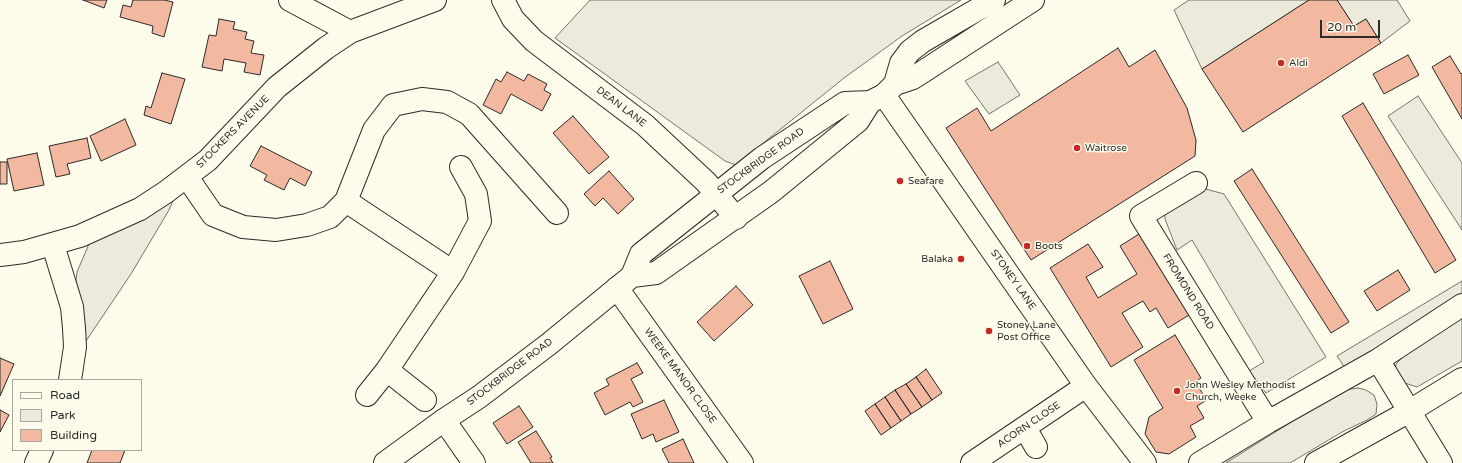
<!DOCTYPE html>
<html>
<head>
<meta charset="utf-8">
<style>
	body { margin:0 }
	#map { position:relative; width:1462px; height:463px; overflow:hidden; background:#fdfbea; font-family:"Varela Round",sans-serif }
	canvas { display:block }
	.legend { position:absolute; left:12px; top:379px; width:130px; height:72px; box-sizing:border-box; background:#fdfbea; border:1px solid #a9a89e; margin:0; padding:5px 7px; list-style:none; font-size:12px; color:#2b2b2b }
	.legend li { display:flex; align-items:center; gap:8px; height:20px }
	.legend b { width:20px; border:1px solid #a9a89e }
	.scale { position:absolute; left:1320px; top:20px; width:60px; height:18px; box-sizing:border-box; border:2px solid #2b2b2b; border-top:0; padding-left:5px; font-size:12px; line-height:14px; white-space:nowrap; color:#2b2b2b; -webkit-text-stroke:3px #fdfbea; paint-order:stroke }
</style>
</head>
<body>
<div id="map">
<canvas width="1462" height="463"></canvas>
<ul class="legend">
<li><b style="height:5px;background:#fdfbea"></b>Road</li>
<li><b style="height:11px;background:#ecebdb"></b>Park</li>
<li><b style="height:11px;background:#f2b8a0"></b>Building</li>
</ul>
<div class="scale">20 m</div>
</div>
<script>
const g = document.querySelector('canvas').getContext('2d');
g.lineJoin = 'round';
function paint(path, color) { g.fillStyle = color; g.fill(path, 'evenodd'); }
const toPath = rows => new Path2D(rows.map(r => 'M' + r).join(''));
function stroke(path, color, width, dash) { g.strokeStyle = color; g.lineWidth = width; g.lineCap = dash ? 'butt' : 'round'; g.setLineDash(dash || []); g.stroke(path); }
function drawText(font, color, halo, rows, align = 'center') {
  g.font = font + ' "Varela Round",sans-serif'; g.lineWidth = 3; g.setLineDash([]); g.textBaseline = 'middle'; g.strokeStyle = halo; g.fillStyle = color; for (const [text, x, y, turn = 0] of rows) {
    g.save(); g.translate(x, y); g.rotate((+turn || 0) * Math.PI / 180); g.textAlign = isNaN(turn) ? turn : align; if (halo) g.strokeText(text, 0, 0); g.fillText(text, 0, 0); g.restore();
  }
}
const green = toPath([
	[590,0,961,0,902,36,844,78,736,165,725,161,555,38,590,0],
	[1418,96,1462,163,1462,230,1388,116,1418,96],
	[1202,188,1224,194,1326,357,1266,393,1249,371,1264,362,1192,240,1177,250,1165,219,1165,213,1202,188],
	[175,196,169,210,131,274,86,341,82,304,76,281,77,272,92,237,175,196],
	[1462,281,1462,297,1345,368,1337,356,1462,281],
	[1462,317,1462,361,1417,387,1399,381,1395,373,1396,364,1405,355,1462,317],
	[1358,388,1366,390,1374,395,1377,404,1376,414,1367,420,1342,432,1290,463,1226,463,1334,395,1345,390,1358,388]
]);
const parking = toPath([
	[1189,0,1309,0,1202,69,1174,10,1189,0],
	[1337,0,1397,0,1410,21,1381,43,1366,19,1354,26,1337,0],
	[998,62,1020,95,989,114,965,81,998,62]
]);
const building = toPath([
	[83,0,107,0,104,8,83,0],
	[133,0,164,0,173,2,164,37,152,33,153,26,120,17,123,5,131,7,133,0],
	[1309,0,1337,0,1354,26,1366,19,1381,43,1243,132,1202,69,1309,0],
	[219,19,235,22,233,29,247,32,245,39,254,41,251,53,264,55,260,75,244,72,246,63,224,59,222,71,202,67,209,35,216,36,219,19],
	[1118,48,1129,67,1155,50,1187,108,1196,140,1195,156,1031,260,946,128,977,108,991,131,1118,48],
	[1408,55,1419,75,1384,94,1373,74,1408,55],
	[1450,56,1461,74,1462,73,1462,119,1432,67,1450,56],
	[507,72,524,81,528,74,547,84,544,90,551,94,542,111,511,94,501,114,483,105,496,79,501,82,507,72],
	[162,73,185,79,171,124,144,115,146,106,151,108,162,73],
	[1363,103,1456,260,1435,273,1342,116,1363,103],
	[573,116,609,157,589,174,553,133,573,116],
	[125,119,136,145,101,161,90,136,125,119],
	[87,138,91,158,67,164,70,174,56,177,49,146,87,138],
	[261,146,312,172,305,186,290,178,284,190,264,180,267,175,250,166,261,146],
	[37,153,44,185,14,191,7,159,37,153],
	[0,162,7,162,7,184,0,184,0,162],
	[1252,169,1349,322,1331,333,1234,181,1252,169],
	[609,171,634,199,618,214,603,198,595,206,584,194,609,171],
	[1139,234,1189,315,1168,328,1156,308,1150,312,1143,301,1122,313,1143,347,1111,367,1050,268,1088,244,1103,267,1086,277,1098,298,1137,274,1120,246,1139,234],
	[830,261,853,309,823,324,799,276,830,261],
	[1398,270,1410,290,1377,311,1364,291,1398,270],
	[736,286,753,305,714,341,697,322,736,286],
	[1175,335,1201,378,1195,382,1207,400,1197,406,1204,418,1190,426,1196,437,1169,454,1156,452,1145,434,1149,417,1163,408,1134,360,1175,335],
	[0,358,14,364,0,396,0,358],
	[637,363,643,373,631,379,643,402,633,407,630,402,605,415,594,393,609,385,606,379,637,363],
	[926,369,942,393,932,400,916,377,926,369],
	[916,377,932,400,922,407,906,384,916,377],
	[906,384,922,407,911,414,895,390,906,384],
	[895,390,911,414,901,421,885,397,895,390],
	[885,397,901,421,891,428,875,404,885,397],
	[664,400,679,432,656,442,653,434,642,439,631,414,664,400],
	[875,404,891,428,881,435,865,411,875,404],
	[519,406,533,427,507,444,493,423,519,406],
	[0,410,9,415,0,432,0,410],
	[536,431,552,457,550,458,553,463,531,463,518,442,536,431],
	[683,439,694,463,669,463,662,449,683,439],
	[92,450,125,450,120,463,87,463,92,450]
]);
const minor = toPath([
	[290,0,350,32],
	[503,0,513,19,534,41,645,125,706,182,736,218],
	[884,95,1086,386,1145,463],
	[187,177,213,215,243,227,276,230,307,225,330,217,346,201,374,130,393,105,422,99,447,102,469,114,557,213],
	[1196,183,1141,216,1268,422],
	[346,201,453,272],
	[53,245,72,307,74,328,75,347,70,380],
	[0,255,24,252,80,236,140,209,166,192,208,160,277,87,326,48,350,32,435,0],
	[617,288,742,463],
	[1378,360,1441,463],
	[387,370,425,400],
	[367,395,387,370,453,272,480,221,476,194,461,167],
	[444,420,474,463],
	[1025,428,1036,447],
	[36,463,42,450],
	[972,463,1086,386],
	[1200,463,1268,422,1378,360,1462,305],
	[1316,463,1408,412,1462,379]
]);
const major = toPath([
	[895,84,901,63,910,51,923,41,994,0],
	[632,276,656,273,771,192,858,121,870,102],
	[385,463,444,420,479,397,549,344,632,276,641,254,762,158,845,103,870,102,884,95,895,84,913,78,924,71,1033,0]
]);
const markers = [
	[1281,63,4,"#c62828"],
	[1077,148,4,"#c62828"],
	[900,181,4,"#c62828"],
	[1027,246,4,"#c62828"],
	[961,259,4,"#c62828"],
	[989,331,4,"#c62828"],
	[1177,391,4,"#c62828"]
];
const poiNames = [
	["Aldi",1289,63],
	["Waitrose",1085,148],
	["Seafare",908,181],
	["Boots",1035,246],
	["Balaka",953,259,"right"],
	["Stoney Lane",997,325],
	["Post Office",997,337],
	["John Wesley Methodist",1185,385],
	["Church, Weeke",1185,397]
];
const streetNames = [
	["DEAN LANE",621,107,37],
	["STOCKERS AVENUE",233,132,-45],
	["STOCKBRIDGE ROAD",761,161,-36],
	["STONEY LANE",1013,280,55],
	["FROMOND ROAD",1188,292,58],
	["STOCKBRIDGE ROAD",510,372,-37],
	["WEEKE MANOR CLOSE",680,376,54],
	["ACORN CLOSE",1029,425,-34]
];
paint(green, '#ecebdb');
stroke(green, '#74746e', 1);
paint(parking, '#eceadb');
stroke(parking, '#74746e', 1);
paint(building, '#f2b8a0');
stroke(building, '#2b2b2b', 1);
stroke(minor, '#2b2b2b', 24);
stroke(major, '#2b2b2b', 24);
stroke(minor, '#fdfbea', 22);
stroke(major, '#fdfbea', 22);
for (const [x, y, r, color] of markers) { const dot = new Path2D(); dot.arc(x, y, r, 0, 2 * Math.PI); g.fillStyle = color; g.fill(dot); stroke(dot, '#fdfbea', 1.5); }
drawText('10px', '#2b2b2b', '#fdfbea', poiNames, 'left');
drawText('10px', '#2b2b2b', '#fdfbea', streetNames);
</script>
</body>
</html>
